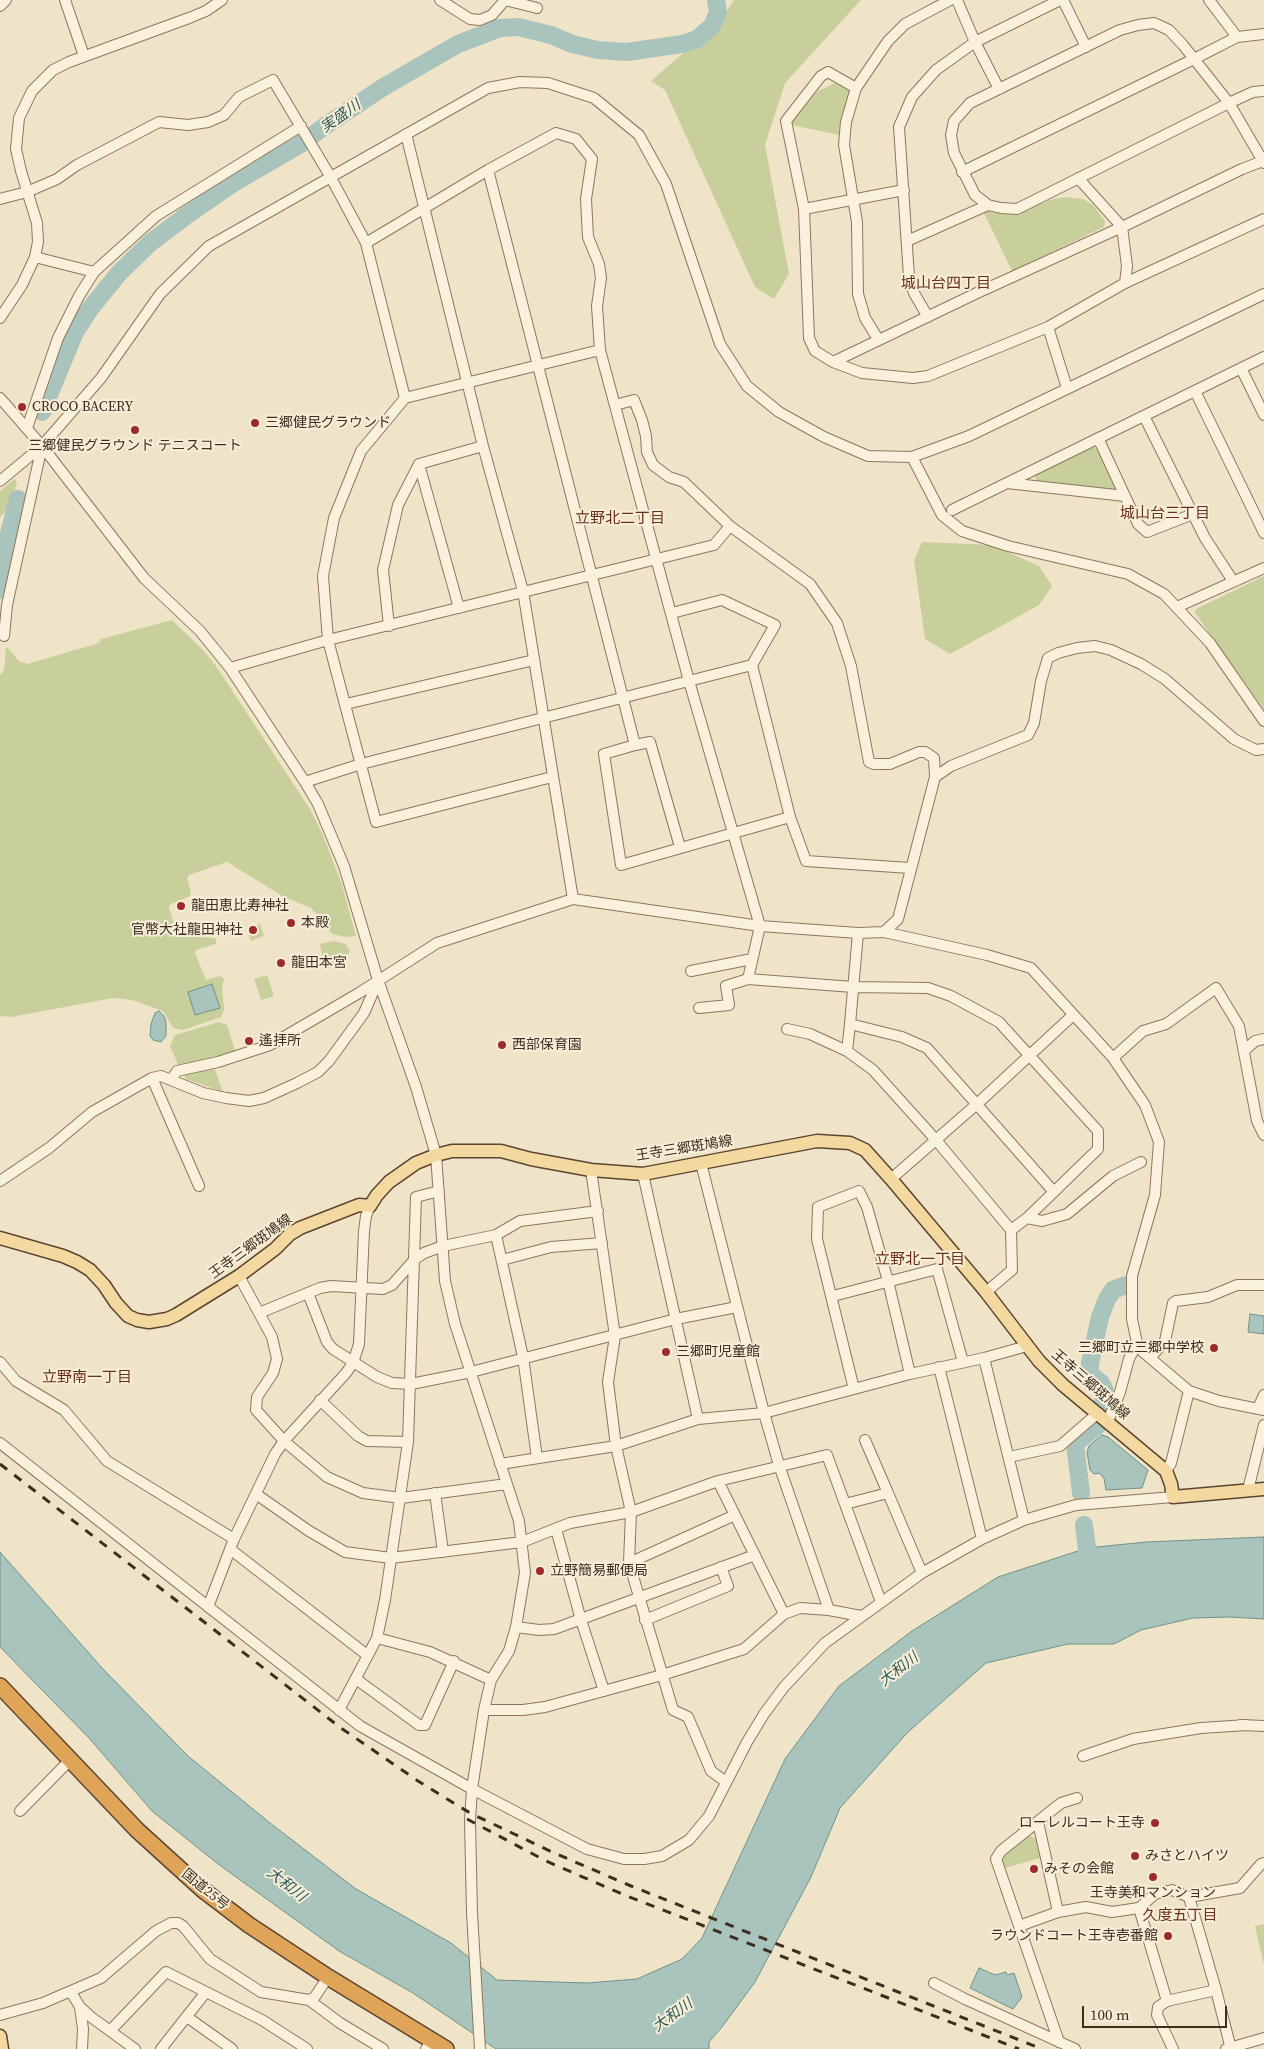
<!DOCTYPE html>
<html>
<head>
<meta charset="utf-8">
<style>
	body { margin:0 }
	#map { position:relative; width:1264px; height:2049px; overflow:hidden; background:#f0e4c8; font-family:"Source Serif 4",serif }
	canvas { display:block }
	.scale { position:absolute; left:1082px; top:2006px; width:145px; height:22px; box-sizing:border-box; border:2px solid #3d2e20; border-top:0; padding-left:6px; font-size:15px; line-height:18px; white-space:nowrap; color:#3d2e20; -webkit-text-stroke:4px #f7eed8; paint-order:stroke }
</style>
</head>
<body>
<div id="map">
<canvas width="1264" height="2049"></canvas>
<div class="scale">100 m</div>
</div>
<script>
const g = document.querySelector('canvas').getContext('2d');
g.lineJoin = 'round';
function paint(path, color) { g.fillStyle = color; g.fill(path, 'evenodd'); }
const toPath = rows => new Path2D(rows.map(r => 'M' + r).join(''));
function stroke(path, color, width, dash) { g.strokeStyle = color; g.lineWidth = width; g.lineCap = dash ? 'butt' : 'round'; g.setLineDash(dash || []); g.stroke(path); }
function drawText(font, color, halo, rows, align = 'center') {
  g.font = font + ' "Source Serif 4","Noto Sans JP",serif'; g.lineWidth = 4; g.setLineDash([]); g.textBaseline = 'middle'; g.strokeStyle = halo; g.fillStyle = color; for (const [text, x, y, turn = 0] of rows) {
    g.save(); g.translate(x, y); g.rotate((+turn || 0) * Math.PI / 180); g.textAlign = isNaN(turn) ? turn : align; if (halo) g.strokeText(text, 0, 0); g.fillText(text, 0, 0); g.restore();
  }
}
const green = toPath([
	[734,0,861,0,785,83,765,145,789,274,774,299,755,287,665,90,651,81,721,20],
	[835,83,849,90,851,97,843,116,839,135,792,125,791,122,818,91],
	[1065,197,1083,199,1093,205,1105,221,1104,227,1012,271,983,211,1012,215,1053,199],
	[1089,446,1097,449,1116,488,1110,495,1037,482,1034,473],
	[14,479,17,482,11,507,0,517,0,491],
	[922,542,992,545,1039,566,1052,586,1039,605,950,654,925,639,914,560],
	[1264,576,1264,710,1195,613,1196,609],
	[172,620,203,650,216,666,310,809,323,835,342,885,356,936,346,937,332,934,311,908,284,897,227,862,189,875,187,879,191,892,190,896,169,905,169,908,175,927,185,936,215,938,216,940,216,944,196,950,195,953,206,980,220,976,224,979,222,988,224,1010,221,1017,183,1030,173,1028,163,1011,132,1000,113,998,11,1017,0,1016,0,675,4,670,6,648,8,648,19,661,27,664,99,643,101,639],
	[260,924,264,936,251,941,247,928],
	[334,941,346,944,350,952,337,965,325,969,320,944],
	[267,975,274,996,261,1000,254,979],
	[219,1022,227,1025,235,1051,179,1067,170,1046,175,1035],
	[214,1067,223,1092,186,1079,183,1073],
	[1029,1835,1036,1839,1040,1858,1005,1868,1002,1862,1005,1856],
	[1264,1924,1264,1965,1255,1926]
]);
const water = toPath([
	[212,984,220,1008,195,1015,188,992,212,984],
	[159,1011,164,1016,166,1022,166,1036,161,1042,153,1040,150,1036,151,1024,155,1013,159,1011],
	[1250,1314,1264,1316,1264,1334,1248,1332,1250,1314],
	[1102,1435,1108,1437,1148,1470,1142,1488,1106,1490,1104,1478,1099,1473,1094,1474,1090,1470,1087,1452,1089,1446,1102,1435],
	[1264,1537,1264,1619,1230,1617,1193,1618,1141,1630,1114,1644,1068,1644,986,1663,907,1733,840,1808,811,1877,755,1982,722,2027,709,2042,709,2049,496,2049,413,1993,339,1951,218,1864,152,1811,89,1738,0,1647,0,1552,102,1668,188,1756,270,1823,356,1889,451,1943,497,1980,587,1983,637,1979,682,1959,702,1938,785,1759,839,1686,912,1631,998,1577,1087,1548,1146,1542,1264,1537],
	[979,1968,995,1975,1006,1972,1007,1975,1014,1973,1022,1997,1013,2009,970,1988,979,1968]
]);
const river = toPath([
	[42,412,75,332,90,309,119,273,150,243,187,215,232,184,304,142,322,128,382,88,458,44,500,28,518,27,551,35,572,44,598,50,627,52,682,44,697,39,712,26,718,12,716,0],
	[0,590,5,549,18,499],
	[1103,1402,1105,1391,1101,1383,1090,1374,1090,1363,1100,1317,1107,1299,1113,1290,1126,1285],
	[1081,1493,1075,1444,1098,1425],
	[1084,1525,1090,1572]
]);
const minor = toPath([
	[65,0,84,56],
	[440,0,470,19,480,20,492,15,505,0],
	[505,0,537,8],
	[950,0,905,24,888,41,856,88,828,72,821,76,786,121,804,209,809,338,815,351,833,362,862,373,913,378,928,376,1048,327,1125,283,1264,219],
	[957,0,975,42,999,89],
	[1063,0,1086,47],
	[1209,0,1237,37],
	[0,6,6,0],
	[856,88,846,122,844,145,857,222,858,294,865,318,878,339],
	[1264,91,1253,92,1229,103,1017,209,1001,208,988,205,975,195,954,153,951,135,954,121,970,103,1120,30,1138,25,1154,23,1169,30,1183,45,1229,103,1264,163],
	[406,134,483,446,523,591,573,899],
	[488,170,635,745,604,754,621,865,790,817],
	[962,172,1194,59,1237,37,1264,34],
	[1078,178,1122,227,1127,266,1125,283],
	[0,199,27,192,57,179,77,165,159,122,188,125,208,122,224,115,239,97,273,80,330,176,366,243,405,398,600,350],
	[804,209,904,190],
	[907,241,988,205],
	[366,243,488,170,556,133,576,139,592,159,586,199,588,237,599,264,601,278,597,306,600,350,689,681,760,926,748,979,853,987,928,988,951,996,999,1022,1098,1131,1098,1149,1027,1218,1011,1230,1012,1270,986,1292],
	[35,257,94,272],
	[928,317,914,293,909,277,899,127,912,97,936,70,975,42,1060,0],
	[0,318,22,285,35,257,38,242,37,223,21,171,16,149,19,118,32,91,53,70,69,62,189,18,206,11,222,0],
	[1048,327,1067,388],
	[833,362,977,293,1122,227,1242,169,1263,161],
	[1241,368,1264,415],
	[1195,391,1264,533],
	[0,398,42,446,144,578,200,631,230,668,305,782,318,804,344,866,378,980,416,1087,436,1155,445,1281,455,1324,519,1521,525,1573,516,1627,509,1651,491,1680,484,1710,472,1789,470,1821,472,1913,480,2049],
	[405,398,361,451,334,518,323,576,328,640,376,822,552,777],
	[615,405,634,400,642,420,646,436,647,452,653,465,669,477,684,482,730,526,810,584,837,623,851,666,869,762,874,764,890,764,919,752,925,752,934,758,935,777,898,919,884,932],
	[1144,416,1205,538,1233,581],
	[27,428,58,338,79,296,94,272,156,216,301,126],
	[1098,438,1138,524,1147,532,1193,514],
	[912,457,942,515,962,531,1008,546,1128,574,1164,594,1210,643,1264,721],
	[419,464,459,608],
	[0,481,42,446,101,378,160,294,209,246,488,88,520,82,548,83,594,98,639,135,666,184,720,344,747,386,779,412,824,437,868,456,912,457,969,436,1264,294],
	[1007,483,1125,496],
	[952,510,1264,357],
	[1177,607,1264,568],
	[672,613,722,600,775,625,752,665,790,817,806,861,910,868],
	[389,626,383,570,398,505,419,464,483,446],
	[4,636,7,605,42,446],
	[230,668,328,640,714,545,730,526],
	[346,704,534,660],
	[635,745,650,742,680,847],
	[935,777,951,766,1028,735,1034,723,1041,681,1048,658,1058,653,1077,648,1095,646,1111,650,1141,664,1165,679,1234,739,1256,750,1264,749],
	[305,782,361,764,752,665],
	[858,933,850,1024,902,1037,927,1048,1054,1192],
	[691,971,752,959],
	[699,1008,729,1005,726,986,748,979],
	[787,1029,810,1034,847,1051,873,1070,936,1140,1011,1230],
	[1245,1050,1255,1041,1264,1039],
	[847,1051,850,1024],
	[1113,1058,1143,1031,1166,1024,1216,988,1239,1026,1257,1121,1264,1135],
	[152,1078,199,1186],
	[171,1080,177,1071,218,1062,270,1045,359,993,437,943,573,899,760,926,858,933,884,932,987,955,1031,968,1113,1058,1145,1105,1159,1142,1155,1195,1132,1276,1132,1319,1137,1343,1143,1352,1189,1391,1219,1401,1264,1410],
	[701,1163,764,1413,779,1465,829,1610],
	[591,1170,615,1336,608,1382,616,1446,631,1512,629,1563,673,1710,688,1717,711,1771,726,1782],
	[643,1174,698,1419],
	[891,1179,977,1104,1072,1016],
	[0,1181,49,1148,92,1112,152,1078,161,1076,203,1093,226,1098,249,1101,264,1098,297,1083,318,1072,329,1061,364,1013,378,981],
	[1027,1218,1042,1221,1067,1214,1113,1176,1141,1162],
	[496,1235,523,1357,537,1458],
	[502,1260,551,1247,602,1243],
	[239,1276,272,1337,277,1359,273,1373,257,1397,256,1410,284,1441,327,1477,363,1493,401,1498,507,1484],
	[308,1293,327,1342,333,1349,377,1377,392,1383,411,1384,471,1372,676,1319,737,1307],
	[833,1296,937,1269,963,1362],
	[259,1313,320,1288,331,1286,383,1289,392,1285,415,1259,424,1253,443,1246,496,1235,520,1221,598,1211],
	[984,1358,1024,1520],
	[1150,1358,1165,1341,1173,1303,1176,1301,1208,1297,1237,1285,1264,1285],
	[0,1362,16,1381,64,1410,107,1461,234,1539],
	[939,1367,982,1539],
	[854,1389,817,1239,818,1207,859,1191,867,1207,888,1281,910,1374],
	[320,1400,358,1436,367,1441,408,1442],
	[1258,1408,1264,1395],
	[1108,1421,1120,1392,1129,1359,1137,1343],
	[865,1440,888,1493],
	[0,1443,360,1726,472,1789,587,1849,624,1859,644,1859,662,1856,689,1840,709,1816,747,1742,764,1714,784,1687,825,1643,922,1573,982,1539,1024,1520,1076,1505,1173,1497],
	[1009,1457,1060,1446,1098,1413],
	[500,1464,616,1446,698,1419,764,1413,910,1374,984,1358,1027,1346],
	[1166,1471,1171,1463,1189,1391],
	[718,1481,784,1614],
	[1248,1490,1264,1425],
	[435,1493,443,1552],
	[256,1494,309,1531,345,1552,391,1558,522,1542,570,1523,631,1512,718,1481,827,1455,881,1602],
	[845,1504,888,1493,922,1573],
	[556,1529,581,1620,604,1691],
	[230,1549,367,1655],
	[629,1563,735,1515],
	[208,1607,234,1539,275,1454,284,1441,346,1373,353,1363,359,1344,364,1231,366,1216,370,1206],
	[645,1620,728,1586,721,1567],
	[516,1627,539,1630,554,1629,755,1555],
	[377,1638,430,1652,491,1680],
	[356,1679,419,1725,425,1725,454,1661],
	[339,1710,377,1638,385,1600,408,1442,416,1197,439,1191],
	[484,1710,523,1710,545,1707,662,1675,744,1649,784,1614,800,1608,829,1610,861,1616],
	[1240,1725,1264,1726],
	[1083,1756,1133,1739,1201,1728,1247,1725],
	[20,1811,70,1760],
	[1038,1822,1058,1912],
	[1189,1897,1216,1990,1231,2049],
	[1139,1908,1167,2001],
	[1019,1926,1058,1912,1086,1907,1112,1912,1139,1908,1155,1894,1172,1890,1189,1897,1240,1888,1261,1864,1264,1863],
	[934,1983,965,1999,1075,2049],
	[71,1992,80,2007,91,2017,135,2049],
	[309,2000,340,2023,383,2049],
	[80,2007,83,2029,82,2049],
	[0,2015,43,2003,101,1978,156,1931,171,1923,178,1923,183,1926,210,1959,261,1992,309,2000,314,1998,328,1977],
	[187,2017,232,2049],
	[110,2031,166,1972,262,2020,307,2049],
	[1059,2042,996,1859,1001,1851,1061,1803,1077,1798],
	[161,2049,206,1992],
	[426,2049,432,2040],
	[1173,2049,1157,2015,1158,2007,1167,2001,1216,1990],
	[1226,2049,1264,2038]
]);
const major = toPath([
	[0,1238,63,1256,77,1262,90,1270,104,1285,116,1303,128,1316,137,1320,149,1322,167,1319,176,1315,239,1276,275,1249,290,1234,300,1228,359,1205,370,1206,377,1195,389,1182,416,1163,436,1155,452,1151,501,1151,531,1159,591,1170,643,1174,817,1141,850,1143,865,1150,891,1179,986,1292,1039,1361,1063,1385,1166,1471,1171,1484,1173,1497,1264,1489],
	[0,2036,2,2049]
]);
const highway = toPath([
	[0,1686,137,1830,203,1890,249,1925,328,1977,446,2049]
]);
const rail = toPath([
	[0,1464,341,1728,418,1781,470,1813,552,1852,631,1886,1042,2049],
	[467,1819,546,1861,622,1894,1019,2049]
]);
const markers = [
	[22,407,5,"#9e2a2b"],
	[255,423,5,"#9e2a2b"],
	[135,430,5,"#9e2a2b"],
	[181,906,5,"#9e2a2b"],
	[291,923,5,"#9e2a2b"],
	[253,930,5,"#9e2a2b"],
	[281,963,5,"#9e2a2b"],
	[249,1041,5,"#9e2a2b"],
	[502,1045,5,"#9e2a2b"],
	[1214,1348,5,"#9e2a2b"],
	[666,1352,5,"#9e2a2b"],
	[540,1571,5,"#9e2a2b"],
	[1155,1823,5,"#9e2a2b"],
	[1135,1856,5,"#9e2a2b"],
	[1034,1869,5,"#9e2a2b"],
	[1153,1877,5,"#9e2a2b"],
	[1168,1936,5,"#9e2a2b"]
];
const poiNames = [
	["CROCO BACERY",32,407],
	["三郷健民グラウンド",265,423],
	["三郷健民グラウンド テニスコート",135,446,"center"],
	["龍田恵比寿神社",191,906],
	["本殿",301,923],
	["官幣大社龍田神社",243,930,"right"],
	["龍田本宮",291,963],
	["遙拝所",259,1041],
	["西部保育園",512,1045],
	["三郷町立三郷中学校",1204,1348,"right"],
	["三郷町児童館",676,1352],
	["立野簡易郵便局",550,1571],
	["ローレルコート王寺",1145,1823,"right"],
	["みさとハイツ",1145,1856],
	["みその会館",1044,1869],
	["王寺美和マンション",1153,1893,"center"],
	["ラウンドコート王寺壱番館",1158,1936,"right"]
];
const streetNames = [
	["王寺三郷斑鳩線",684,1149,-9],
	["王寺三郷斑鳩線",251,1247,-36],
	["王寺三郷斑鳩線",1090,1385,41],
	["国道25号",205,1890,39]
];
const waterNames = [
	["実盛川",341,117,-35],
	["大和川",899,1670,-38],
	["大和川",286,1885,38],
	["大和川",673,2016,-36]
];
const neighbourhoodNames = [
	["城山台四丁目",946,284],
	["城山台三丁目",1165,514],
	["立野北二丁目",620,519],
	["立野北一丁目",920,1260],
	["立野南一丁目",87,1378],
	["久度五丁目",1180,1916]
];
paint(green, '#c9cf9b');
paint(water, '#a9c4bc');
stroke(water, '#6f938a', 1);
stroke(river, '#a9c4bc', 18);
stroke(minor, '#8d765c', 12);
stroke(major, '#5b4430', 15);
stroke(highway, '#5b4430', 18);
stroke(minor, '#faf1dc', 10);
stroke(major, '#f3d9a0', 12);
stroke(highway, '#e0a458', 15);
stroke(rail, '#3d2e20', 3, [9, 9]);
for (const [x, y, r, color] of markers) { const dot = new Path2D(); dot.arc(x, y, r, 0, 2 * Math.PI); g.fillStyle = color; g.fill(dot); stroke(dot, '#f7eed8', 2); }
drawText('14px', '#3d2e20', '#f7eed8', poiNames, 'left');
drawText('14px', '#3d2e20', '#f7eed8', streetNames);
drawText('italic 15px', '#2f5d5a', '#f7eed8', waterNames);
drawText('15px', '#6b2e1e', '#f7eed8', neighbourhoodNames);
</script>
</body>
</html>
